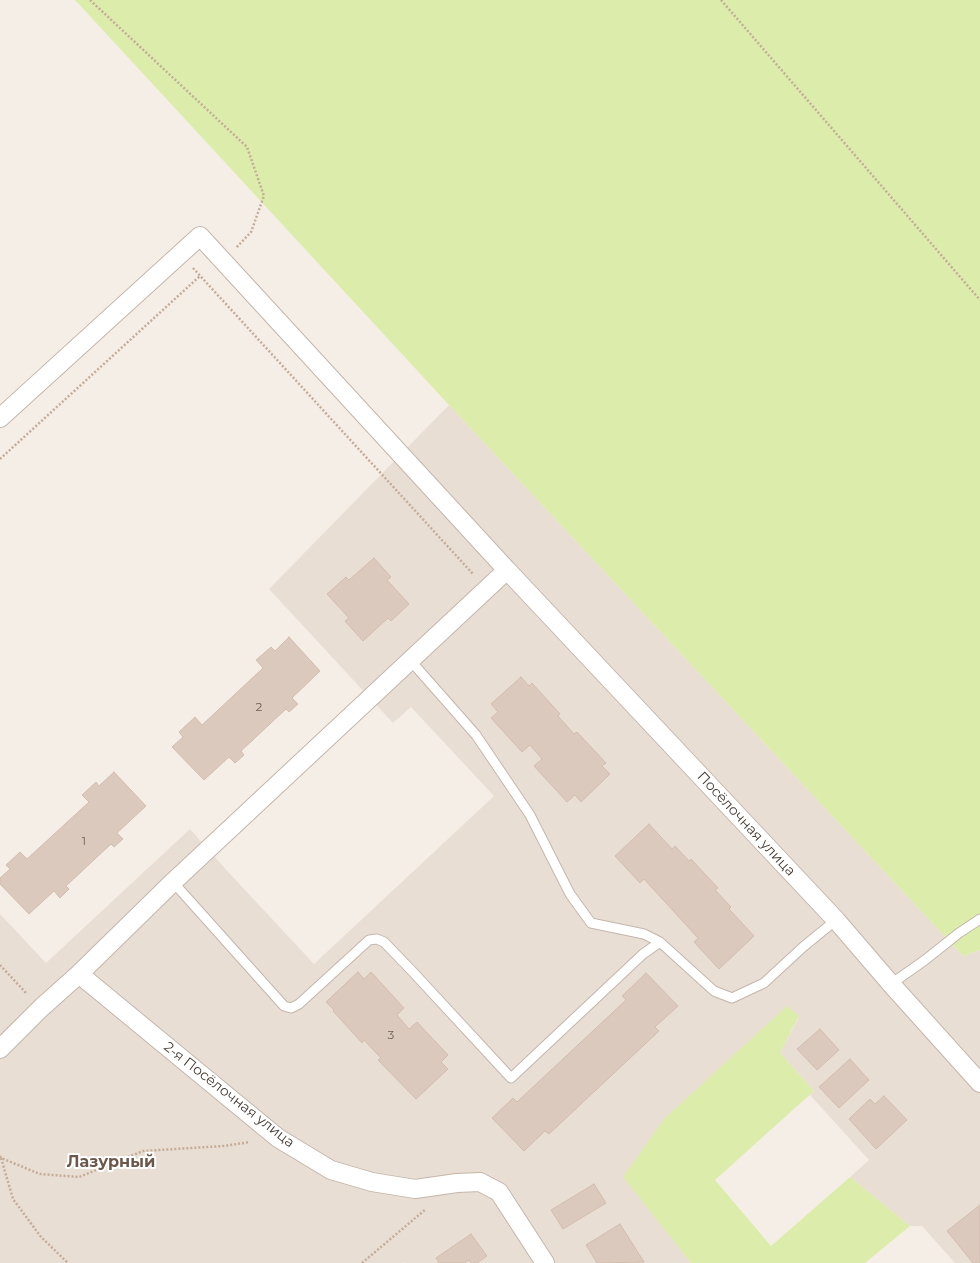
<!DOCTYPE html>
<html>
<head>
<meta charset="utf-8">
<style>
	body { margin:0 }
	canvas { display:block; background:#f5eee6 }
</style>
</head>
<body>
<canvas width="980" height="1263"></canvas>
<script>
const g = document.querySelector('canvas').getContext('2d');
g.lineJoin = 'round';
function paint(path, color) { g.fillStyle = color; g.fill(path, 'evenodd'); }
const toPath = rows => new Path2D(rows.map(r => 'M' + r).join(''));
function stroke(path, color, width, dash) { g.strokeStyle = color; g.lineWidth = width; g.lineCap = dash ? 'butt' : 'round'; g.setLineDash(dash || []); g.stroke(path); }
function drawText(font, color, halo, rows, align = 'center') {
  g.font = font + ' Montserrat,sans-serif'; g.lineWidth = 4; g.setLineDash([]); g.textBaseline = 'middle'; g.strokeStyle = halo; g.fillStyle = color; for (const [text, x, y, turn = 0] of rows) {
    g.save(); g.translate(x, y); g.rotate((+turn || 0) * Math.PI / 180); g.textAlign = isNaN(turn) ? turn : align; if (halo) g.strokeText(text, 0, 0); g.fillText(text, 0, 0); g.restore();
  }
}
const residential = toPath([
	[449,405,963,956,980,950,980,1263,955,1263,922,1226,910,1226,850,1177,869,1160,810,1095,814,1091,780,1053,799,1017,624,1177,691,1263,405,1263,404,1262,403,1263,0,1263,0,914,46,963,190,829,231,875,314,964,494,796,411,707,393,723,269,589]
]);
const green = toPath([
	[75,0,980,0,980,950,963,956,449,405],
	[787,1006,799,1016,780,1053,814,1091,715,1180,771,1246,850,1177,910,1226,865,1263,691,1263,623,1177,664,1119]
]);
const building = toPath([
	[374,558,391,577,387,580,409,604,391,621,388,618,363,641,345,621,349,618,327,594,346,577,349,580,374,558],
	[289,637,320,671,292,698,298,704,289,712,286,709,241,751,244,755,235,763,229,757,204,780,172,747,183,737,179,732,195,717,202,725,263,668,256,660,271,647,275,651,289,637],
	[521,677,529,686,532,683,560,714,558,716,574,734,577,732,606,763,602,766,610,774,581,802,575,795,567,802,534,766,542,759,530,745,522,752,491,718,498,712,491,704,521,677],
	[114,772,146,806,117,833,123,839,114,847,111,844,66,886,69,889,60,898,54,891,29,914,0,884,0,878,10,869,6,865,20,852,27,859,89,802,82,795,96,782,99,786,114,772],
	[649,824,672,849,675,846,689,861,691,859,718,888,715,890,731,907,729,909,754,936,719,969,694,942,698,938,644,879,640,883,615,856,649,824],
	[358,972,364,979,371,972,404,1008,397,1015,409,1029,417,1022,448,1055,441,1062,448,1069,416,1099,378,1060,381,1058,364,1040,362,1043,333,1011,334,1010,326,1002,358,972],
	[646,973,678,1006,655,1027,659,1031,549,1134,545,1131,524,1151,492,1118,513,1098,517,1102,626,1000,622,996,646,973],
	[820,1029,839,1050,817,1070,797,1049,820,1029],
	[850,1059,869,1080,839,1108,819,1087,850,1059],
	[884,1096,907,1120,876,1149,849,1119,870,1099,875,1104,884,1096],
	[594,1184,606,1203,563,1229,551,1210,594,1184],
	[980,1205,980,1263,973,1263,947,1231,980,1205],
	[620,1224,644,1262,597,1263,586,1245,620,1224],
	[471,1234,487,1256,477,1263,471,1263,469,1260,465,1263,439,1263,436,1258,471,1234]
]);
const path = toPath([
	[90,0,247,147,264,196,251,232,236,248],
	[721,0,980,300],
	[193,268,473,574],
	[0,459,200,276],
	[0,965,27,994],
	[0,1156,1,1158,40,1174,79,1177,143,1151,224,1146,250,1142],
	[1,1158,13,1199,41,1237,68,1263],
	[362,1263,426,1209]
]);
const lane = toPath([
	[173,882,284,1006,291,1008,299,1004,369,940,377,939,384,942,412,971,511,1078,643,954,660,942,644,934,591,923,570,894,530,815,476,735,410,660],
	[660,942,714,991,732,998,764,983,803,947,836,920],
	[891,984,925,960,959,933,980,919]
]);
const street = toPath([
	[0,418,200,236,507,570,173,882,79,974,41,1008,0,1049],
	[507,570,836,920,891,984,980,1083],
	[79,974,278,1138,331,1170,372,1182,415,1189,457,1183,480,1182,499,1192,545,1263]
]);
const numberNames = [
	["2",259,707],
	["1",84,841],
	["3",391,1035]
];
const streetNames = [
	["Посёлочная улица",746,824,47],
	["2-я Посёлочная улица",229,1095,38]
];
const quarterNames = [
	["Лазурный",111,1162]
];
paint(residential, '#e9ded4');
paint(green, '#dcedab');
paint(building, '#dbc9bd');
stroke(building, '#d3bdad', 1);
stroke(lane, '#c4b6ab', 11);
stroke(street, '#c4b6ab', 20);
stroke(path, '#c4ac98', 2.5, [2, 2]);
stroke(lane, '#fff', 9);
stroke(street, '#fff', 18);
drawText('12px', '#6d6057', null, numberNames);
drawText('14px', '#483d35', '#fff', streetNames);
drawText('bold 16px', '#6c584b', '#fff', quarterNames);
</script>
</body>
</html>
